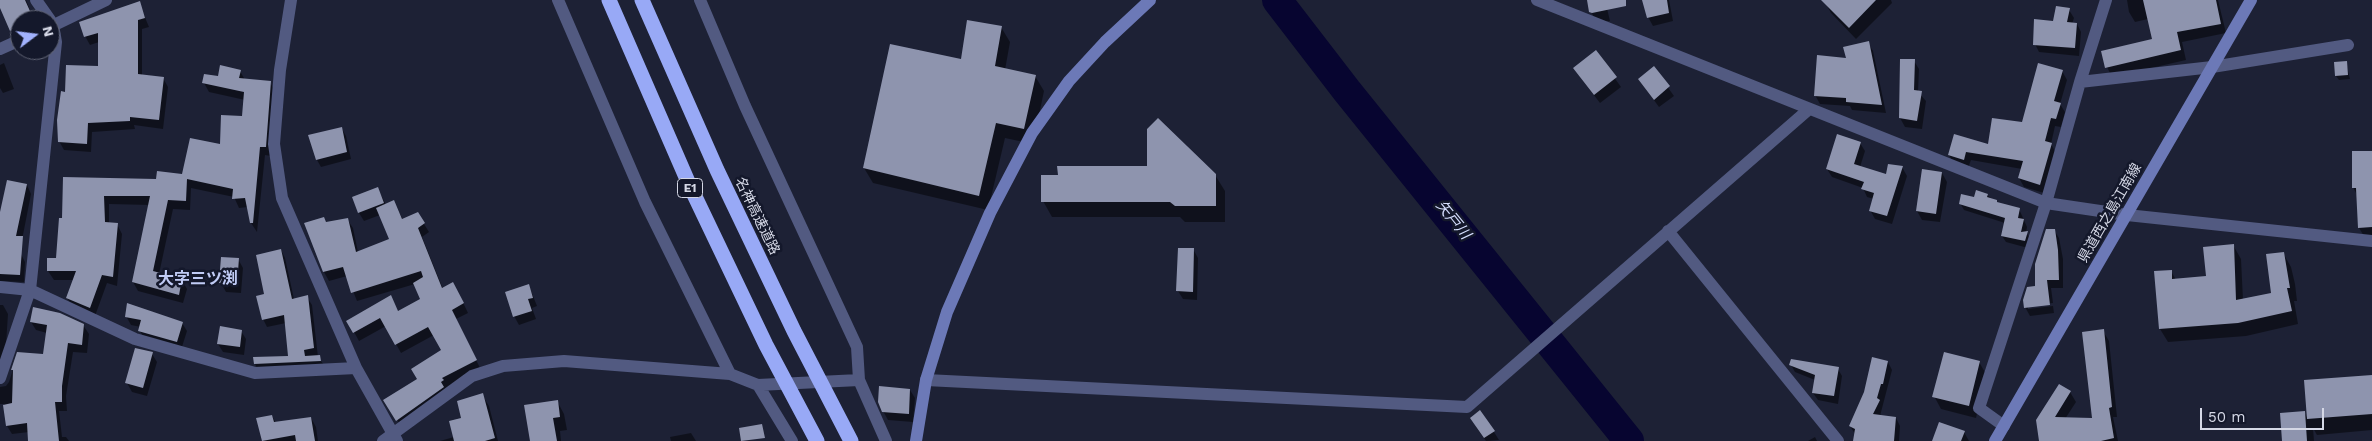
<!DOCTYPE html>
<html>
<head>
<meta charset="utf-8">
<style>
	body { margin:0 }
	#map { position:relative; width:2372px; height:441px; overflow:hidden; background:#1d2135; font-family:"Work Sans",sans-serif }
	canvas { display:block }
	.north { position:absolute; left:10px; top:10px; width:50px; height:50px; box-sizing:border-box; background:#14182b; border:1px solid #616576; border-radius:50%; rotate:75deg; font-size:14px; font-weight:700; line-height:20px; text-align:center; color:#d5d8e6 }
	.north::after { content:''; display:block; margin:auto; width:18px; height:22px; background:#a2b2fd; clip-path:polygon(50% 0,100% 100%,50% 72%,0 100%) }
	.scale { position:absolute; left:2200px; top:408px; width:124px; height:22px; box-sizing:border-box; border:2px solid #d5d8e6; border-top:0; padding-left:6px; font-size:15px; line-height:18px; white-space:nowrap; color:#d5d8e6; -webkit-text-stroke:4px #14182b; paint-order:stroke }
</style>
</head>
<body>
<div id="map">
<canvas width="2372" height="441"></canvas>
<div class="north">N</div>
<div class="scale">50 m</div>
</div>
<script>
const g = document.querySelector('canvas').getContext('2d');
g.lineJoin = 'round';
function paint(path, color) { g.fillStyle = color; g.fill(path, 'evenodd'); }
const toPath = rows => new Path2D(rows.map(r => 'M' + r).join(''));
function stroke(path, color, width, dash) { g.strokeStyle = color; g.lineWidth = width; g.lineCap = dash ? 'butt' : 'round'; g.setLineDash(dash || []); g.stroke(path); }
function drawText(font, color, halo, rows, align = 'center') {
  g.font = font + ' "Work Sans","Noto Sans JP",sans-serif'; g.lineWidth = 5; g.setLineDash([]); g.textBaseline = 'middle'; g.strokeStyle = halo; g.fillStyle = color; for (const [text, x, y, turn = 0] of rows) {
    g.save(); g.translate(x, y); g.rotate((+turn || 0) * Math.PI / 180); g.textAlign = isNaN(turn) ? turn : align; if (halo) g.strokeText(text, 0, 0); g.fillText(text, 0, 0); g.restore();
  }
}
const shadow = toPath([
	[0,0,26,0,34,20,20,20,20,37,16,39,11,31],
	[1588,0,1605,0,1610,21,1597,22,1591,12],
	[1644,0,1669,0,1673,21,1653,26,1648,17],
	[1824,0,1891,0,1892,3,1856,39,1831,13],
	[2127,0,2218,0,2226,33,2182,42,2186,60,2112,77,2107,67,2153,40,2148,19,2135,22,2129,12],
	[139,3,149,27,142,29,142,76,163,78,168,87,163,129,134,125,135,129,92,132,91,152,64,150,59,141,67,93,100,68,99,42,90,45,85,36],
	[2069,10,2074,18,2072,24,2077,24,2081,32,2079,56,2039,52,2035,44,2054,22],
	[1001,27,1010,42,1005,70,1035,76,1044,91,1033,144,1005,138,988,210,873,183,864,168,962,60],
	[1868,43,1873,51,1886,113,1852,110,1850,106,1820,104,1815,95,1847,59],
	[1596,52,1621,87,1600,103,1580,77],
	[1914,61,1919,69,1918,92,1926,101,1922,129,1905,127,1900,118],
	[2346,62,2350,79,2339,80,2336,76],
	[4,63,14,89,3,93,0,88,0,65],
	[1654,68,1674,96,1659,107,1639,80],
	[240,71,245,80,270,82,275,92,271,156,265,155,257,232,251,223,248,207,239,208,234,197,191,188,190,210,173,209,159,274,182,280,187,289,183,303,138,291,133,282,150,205,109,204,109,224,117,224,122,234,117,286,107,283,95,316,73,307,67,298,74,280,54,280,48,271,58,259,64,219,65,178,157,180,183,176,221,146,243,117,245,100,209,92,204,83],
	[2062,71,2067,80,2060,104,2065,112,2061,127,2055,126,2051,144,2056,153,2044,193,2024,187,2019,178,2022,169,1971,160,1968,168,1954,164,1949,155,1989,145,2023,124],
	[342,129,346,136,351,159,321,167,317,160],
	[1860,143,1865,151,1860,167,1887,176,1902,167,1907,176,1892,224,1875,219,1870,210,1874,199,1867,197,1863,188,1832,177,1827,169],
	[2372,152,2372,236,2364,236,2359,228,2357,195,2353,187],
	[1942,173,1947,182,1940,222,1922,220,1917,211],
	[1215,175,1225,191,1225,222,1185,222,1180,217,1052,217,1043,201],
	[27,185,31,194,22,240,0,233,0,217],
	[378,189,386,205,394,202,403,220,424,224,429,232,422,237,443,289,458,292,468,313,456,319,481,370,403,429,385,400,419,379,443,351,434,335,401,353,386,326,359,341,348,321,391,297,398,312,421,300,415,284,357,301,347,276,329,281,324,272,327,223,347,219,353,228,358,252,391,240,380,215,364,221,359,213],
	[1987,195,1998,204,2019,209,2027,227,2026,233,2031,239,2028,248,2006,242,2002,236,2005,223,1964,210,1960,203],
	[2054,230,2059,238,2063,259,2063,288,2051,288,2053,303,2028,306,2028,309,2053,306,2054,313,2030,316,2025,307,2036,288],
	[2233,245,2241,259,2243,300,2272,294,2283,253,2291,267,2295,284,2297,301,2294,301,2298,324,2246,336,2168,342,2160,329,2171,271,2176,280,2207,277],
	[1193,249,1198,258,1197,300,1183,299,1178,291],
	[281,250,285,258,294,299,307,297,312,305,318,357,324,365,259,372,255,364,290,357,286,323,267,327,263,319,265,295],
	[0,254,21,254,25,262,24,282,0,281],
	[238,259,243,268,241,293,226,292,221,283],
	[529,286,537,306,532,308,536,319,519,325,514,316],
	[0,305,3,305,8,314,5,360,0,375],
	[126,316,182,323,187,331,181,350,145,340,140,331,141,327,131,325],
	[31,322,83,325,89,334,87,353,73,352,66,396,67,411,59,411,62,437,66,437,69,441,30,441,29,432,12,434,7,426,4,404,0,404,0,387,6,386,9,382,18,354,44,356,47,333,36,330],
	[241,331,246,339,244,355,223,352,218,344],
	[2103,331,2109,341,2117,417,2113,417,2118,441,2040,441,2070,392,2076,402,2065,419,2093,419],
	[152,354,157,362,147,396,132,392,127,383],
	[1888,362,1892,370,1880,416,1896,418,1900,426,1899,441,1854,441,1855,434,1850,426],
	[1979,362,1986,374,1976,418,1941,409,1934,396],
	[1791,365,1838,369,1842,376,1838,404,1818,400,1813,393,1815,380,1795,372],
	[2372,376,2372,430,2317,435,2313,428,2314,441,2283,441,2304,412,2308,419],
	[910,390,915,398,913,422,888,420,883,411],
	[482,395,489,406,498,441,440,441,454,437,463,419],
	[557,401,564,414,567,430,560,431,561,441,531,441],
	[272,416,276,423,311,418,316,427,318,441,263,441,258,419],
	[1476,427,1494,432,1499,440,1486,441],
	[1964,432,1969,441,1934,441],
	[691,433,696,441,671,441,670,437],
	[1815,437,1817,441,1808,441]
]);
const river = toPath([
	[1277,0,1347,91,1629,441]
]);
const building = toPath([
	[0,0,25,0,34,20,20,20,20,27,10,31,0,8],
	[1587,0,1626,0,1626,6,1592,13,1589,12],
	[1642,0,1667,0,1669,13,1647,18],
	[1821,0,1876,0,1849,28],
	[2143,0,2216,0,2221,24,2177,32,2181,50,2105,68,2101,51,2152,39],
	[140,1,145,18,138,20,138,74,164,77,159,120,130,117,130,121,88,123,87,144,58,142,57,120,61,91,65,92,66,65,98,66,98,33,84,37,79,22],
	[2056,6,2070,8,2067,22,2077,23,2075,48,2033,45,2034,19,2053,21],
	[967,20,1002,26,995,66,1036,75,1024,129,996,123,979,196,863,168,890,44,961,59],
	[1869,41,1882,105,1846,102,1846,98,1814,96,1817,55,1846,58,1843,47],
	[1596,50,1617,77,1594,95,1573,68],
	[1900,59,1915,59,1914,90,1922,91,1917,121,1899,118],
	[2347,61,2348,75,2335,76,2334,62],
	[2038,63,2063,70,2054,101,2061,103,2056,119,2051,118,2045,141,2052,143,2040,185,2018,178,2023,161,1966,152,1964,160,1948,155,1954,134,1988,144,1992,118,2022,122],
	[220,65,241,70,239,78,271,81,266,147,260,147,253,223,250,223,245,198,232,199,233,189,187,179,186,201,168,200,153,271,182,279,179,295,132,282,150,196,104,196,105,222,118,223,113,277,102,275,90,308,66,298,76,271,47,271,47,258,56,258,59,218,62,218,63,177,156,179,157,171,182,174,190,138,220,144,221,115,242,116,244,92,202,83,204,74,218,76],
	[1654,66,1670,86,1654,100,1638,79],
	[1158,118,1216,174,1216,206,1175,206,1170,202,1041,202,1041,175,1058,175,1057,166,1147,166,1147,129],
	[342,127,347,152,316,160,308,135],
	[1837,134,1861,142,1854,164,1886,174,1888,164,1903,166,1887,216,1869,211,1874,193,1861,189,1864,182,1826,169],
	[2352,151,2372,151,2372,227,2358,228,2356,188,2352,188],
	[1922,169,1942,172,1936,214,1916,211],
	[7,180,27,184,16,236,23,236,20,275,0,274,0,212],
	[378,187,384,203,358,213,352,197],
	[1976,190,1988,194,1987,197,1997,200,1997,202,2020,208,2018,218,2024,219,2021,232,2028,231,2025,241,2001,236,2005,218,1959,204,1961,194,1974,197],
	[394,200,402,219,418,212,425,223,418,228,442,288,453,282,464,303,452,310,477,360,442,378,444,380,441,382,444,387,396,421,383,400,417,379,411,369,441,350,428,327,395,345,380,318,353,333,346,321,391,295,398,311,420,299,413,283,423,277,421,271,351,293,343,267,323,272,304,223,324,217,326,222,348,218,356,252,389,239,376,208],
	[2046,229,2055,229,2058,250,2059,280,2047,280,2050,305,2024,308,2023,300,2027,287,2035,286,2035,264],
	[2234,244,2236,300,2271,293,2266,254,2284,252,2290,288,2287,288,2292,311,2238,323,2159,329,2154,271,2172,270,2172,279,2206,276,2203,247],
	[1178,248,1194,248,1193,292,1176,291],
	[281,249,292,299,308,295,314,348,304,350,305,356,320,355,321,361,254,364,253,357,288,356,284,315,262,320,256,296,264,294,256,255],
	[221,257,239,258,237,285,219,283],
	[529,284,533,298,528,299,532,311,513,317,505,292],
	[127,303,183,322,177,342,138,331,141,320,125,317],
	[33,307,60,313,84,324,82,345,68,343,62,386,62,402,55,402,59,441,28,441,27,423,6,426,3,405,12,403,13,370,11,370,17,352,43,354,47,325,30,322],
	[220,326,242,330,240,347,217,344],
	[2104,329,2112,407,2109,408,2114,438,2101,441,2039,441,2036,420,2059,384,2071,391,2055,417,2092,418,2082,332],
	[135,348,153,352,143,388,125,383],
	[1944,352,1980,361,1969,406,1932,397],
	[1872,357,1888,361,1883,384,1881,384,1877,398,1880,400,1873,414,1896,417,1894,441,1853,441,1855,429,1849,426,1864,392],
	[1791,359,1839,367,1834,396,1812,393,1815,375,1789,365],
	[2372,375,2372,414,2307,419,2304,380],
	[879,386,910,389,909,414,882,412,878,402],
	[483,393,495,438,485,441,454,441,449,421,461,418,457,401],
	[558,400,560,417,553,418,557,441,530,441,524,405],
	[1480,410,1495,431,1484,438,1470,418],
	[2305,411,2307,441,2282,441,2280,413],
	[272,415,274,422,311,417,315,441,296,441,295,435,262,441,256,418],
	[1939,422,1965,431,1961,441,1932,441],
	[762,424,765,438,741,441,739,428]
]);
const street = toPath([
	[36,0,50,20],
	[291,0,280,70,274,144,282,198,356,368,397,441],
	[558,0,645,202,730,374],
	[700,0,745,106,857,347,859,380,886,441],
	[1537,0,2046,203,2127,215,2372,241],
	[50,27,106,0],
	[0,49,20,40],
	[2080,82,2212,67,2348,45],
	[1668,231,1838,441],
	[0,287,30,290,135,339,255,373,356,368],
	[0,378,30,290,56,42,53,25,50,20],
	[926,380,1467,407,1808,110],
	[758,385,859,380],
	[2004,426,1979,408,2046,203,2080,82,2106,0],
	[383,441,472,376,503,366,564,361,730,374,758,385,792,441]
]);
const secondary = toPath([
	[916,441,926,380,947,312,990,213,1032,133,1069,81,1105,42,1150,0],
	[1995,441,2251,0]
]);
const highway = toPath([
	[609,0,689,184,766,345,817,441],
	[642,0,717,170,794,331,851,441]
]);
const shields = [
	[690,188,25]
];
const shieldNames = [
	["E1",690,188]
];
const streetNames = [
	["県道西之島江南線",2110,213,-60],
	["名神高速道路",757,216,64]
];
const waterNames = [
	["矢戸川",1453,220,51]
];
const quarterNames = [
	["大字三ツ渕",198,279]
];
paint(shadow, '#0007');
stroke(river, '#070530', 30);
paint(building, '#8e94ae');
stroke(street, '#525a81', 12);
stroke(secondary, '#6c79b7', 12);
stroke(highway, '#98a9f6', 15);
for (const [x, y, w] of shields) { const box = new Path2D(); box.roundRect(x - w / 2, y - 9.5, w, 19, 4); g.fillStyle = '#14182b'; g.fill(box); stroke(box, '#d5d8e6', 1); }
drawText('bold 12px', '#d5d8e6', null, shieldNames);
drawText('14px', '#d5d8e6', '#14182b', streetNames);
drawText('italic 15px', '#d5defe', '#14182b', waterNames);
drawText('bold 16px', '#c0cbf5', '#14182b', quarterNames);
</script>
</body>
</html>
